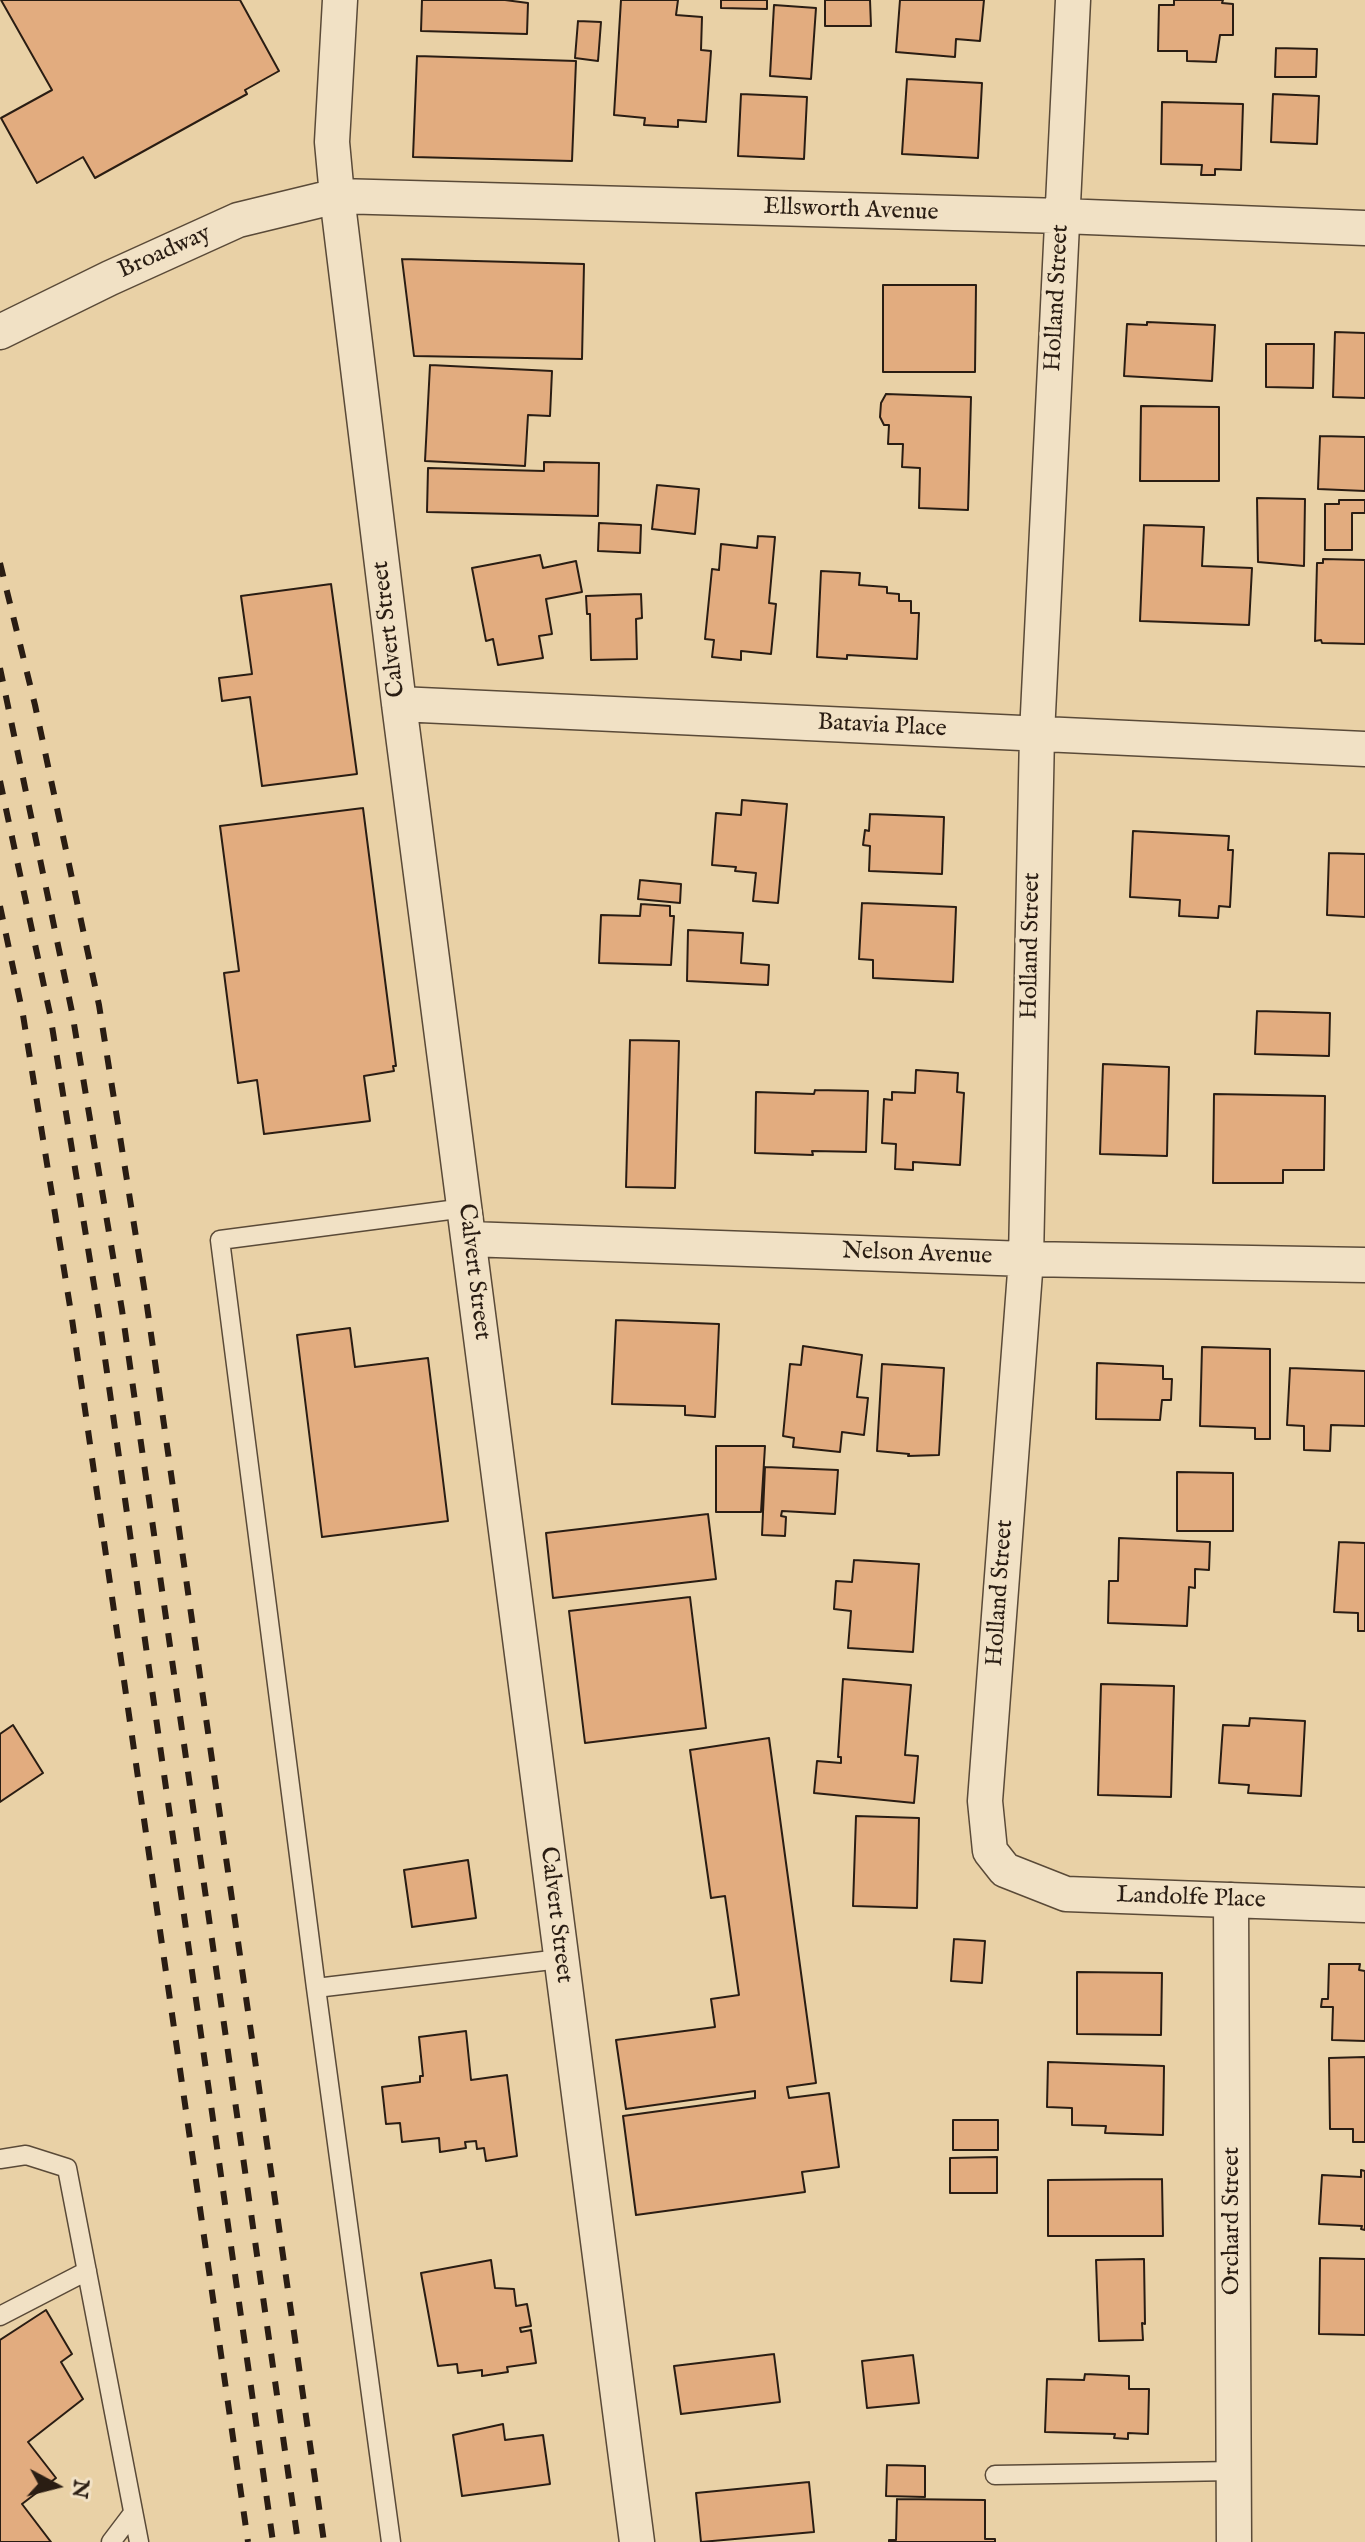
<!DOCTYPE html>
<html>
<head>
<meta charset="utf-8">
<style>
	body { margin:0 }
	#map { position:relative; width:1365px; height:2542px; overflow:hidden; background:#e9d1a6; font-family:"IM FELL English",serif }
	canvas { display:block }
	.north { position:absolute; left:16px; top:2446px; width:80px; height:80px; -webkit-text-stroke:6px #f1e1c5; paint-order:stroke; rotate:97deg; font-size:22px; font-weight:700; line-height:32px; text-align:center; color:#2a1d13 }
	.north::after { content:''; display:block; margin:auto; width:28px; height:36px; background:#2a1d13; clip-path:polygon(50% 0,100% 100%,50% 72%,0 100%) }
</style>
</head>
<body>
<div id="map">
<canvas width="1365" height="2542"></canvas>
<div class="north">N</div>
</div>
<script>
const g = document.querySelector('canvas').getContext('2d');
g.lineJoin = 'round';
function paint(path, color) { g.fillStyle = color; g.fill(path, 'evenodd'); }
const toPath = rows => new Path2D(rows.map(r => 'M' + r).join(''));
function stroke(path, color, width, dash) { g.strokeStyle = color; g.lineWidth = width; g.lineCap = dash ? 'butt' : 'round'; g.setLineDash(dash || []); g.stroke(path); }
function drawText(font, color, halo, rows, align = 'center') {
  g.font = font + ' "IM FELL English",serif'; g.lineWidth = 8; g.setLineDash([]); g.textBaseline = 'middle'; g.strokeStyle = halo; g.fillStyle = color; for (const [text, x, y, turn = 0] of rows) {
    g.save(); g.translate(x, y); g.rotate((+turn || 0) * Math.PI / 180); g.textAlign = isNaN(turn) ? turn : align; if (halo) g.strokeText(text, 0, 0); g.fillText(text, 0, 0); g.restore();
  }
}
const building = toPath([
	[1,0,240,0,279,71,245,90,247,94,95,178,83,157,37,183,1,118,52,90,1,0],
	[422,0,505,0,528,3,527,34,421,31,422,0],
	[621,0,678,0,676,15,702,17,701,50,711,51,706,122,678,120,678,127,644,125,645,118,614,115,621,0],
	[721,0,767,0,767,9,721,8,721,0],
	[825,0,870,0,871,26,825,26,825,0],
	[900,0,984,0,980,41,956,39,955,57,896,52,900,0],
	[1174,0,1223,0,1222,3,1233,4,1233,35,1220,35,1216,62,1187,61,1187,51,1158,51,1159,5,1174,5,1174,0],
	[774,5,816,8,811,79,770,76,774,5],
	[578,21,601,22,598,61,575,58,578,21],
	[1276,48,1317,49,1316,77,1275,77,1276,48],
	[417,56,576,61,572,161,413,157,417,56],
	[907,79,982,83,978,158,902,154,907,79],
	[741,94,807,97,804,159,738,156,741,94],
	[1273,94,1319,96,1317,144,1271,142,1273,94],
	[1162,102,1243,104,1241,170,1215,169,1215,175,1201,175,1202,165,1161,164,1162,102],
	[402,259,584,264,582,359,414,356,402,259],
	[883,285,976,285,975,372,883,372,883,285],
	[1147,322,1215,325,1212,381,1124,376,1127,324,1147,325,1147,322],
	[1335,332,1365,333,1365,398,1333,397,1335,332],
	[1266,344,1314,344,1313,388,1266,387,1266,344],
	[430,365,552,371,550,416,528,415,525,466,425,461,430,365],
	[886,394,971,397,968,510,919,508,920,468,902,467,903,444,888,444,889,425,884,425,880,417,881,403,886,394],
	[1141,406,1219,407,1219,481,1140,481,1141,406],
	[1320,436,1365,437,1365,491,1318,489,1320,436],
	[544,462,599,463,598,516,427,512,428,468,544,471,544,462],
	[657,485,699,489,695,534,652,529,657,485],
	[1257,498,1305,499,1304,566,1258,562,1257,498],
	[1339,500,1365,500,1365,513,1352,513,1352,550,1325,550,1325,504,1339,504,1339,500],
	[599,523,641,525,640,553,598,551,599,523],
	[1144,525,1204,527,1202,566,1252,568,1249,625,1140,621,1144,525],
	[758,536,775,537,769,603,776,604,771,654,741,651,741,660,712,657,714,640,705,639,712,569,719,570,721,544,757,548,758,536],
	[540,555,543,568,576,561,582,592,546,599,552,634,539,636,543,658,498,665,493,639,486,641,472,568,540,555],
	[1323,559,1365,560,1365,644,1322,643,1321,640,1315,641,1317,563,1323,563,1323,559],
	[821,571,860,573,859,585,887,587,887,593,899,594,899,601,911,601,911,613,919,613,917,659,847,655,847,659,817,657,821,571],
	[331,584,357,774,262,786,250,697,222,701,219,678,252,674,241,596,331,584],
	[641,594,642,618,636,619,637,659,591,660,590,614,587,614,586,596,641,594],
	[742,800,787,804,778,903,753,901,756,873,735,871,736,867,712,865,716,813,741,815,742,800],
	[363,808,396,1066,393,1066,394,1071,364,1076,370,1121,264,1134,257,1080,238,1083,224,973,239,971,220,826,363,808],
	[870,814,944,817,942,874,869,871,870,846,863,845,865,830,869,831,870,814],
	[1133,831,1229,836,1228,850,1233,850,1230,907,1219,906,1218,918,1179,916,1180,900,1130,897,1133,831],
	[1329,853,1365,854,1365,917,1327,915,1329,853],
	[640,880,681,884,680,903,638,899,640,880],
	[862,903,956,907,953,982,873,978,873,960,859,959,862,903],
	[641,904,670,906,670,916,674,916,671,965,599,963,601,915,640,916,641,904],
	[688,930,743,933,741,963,769,965,768,985,687,981,688,930],
	[1257,1011,1330,1013,1329,1056,1255,1054,1257,1011],
	[630,1040,679,1041,675,1188,626,1187,630,1040],
	[1103,1064,1169,1067,1167,1156,1100,1154,1103,1064],
	[916,1070,958,1073,957,1092,964,1093,960,1165,913,1162,913,1170,895,1169,896,1144,882,1143,884,1099,892,1100,892,1092,915,1093,916,1070],
	[815,1090,868,1091,866,1152,812,1151,813,1155,755,1153,756,1092,814,1094,815,1090],
	[1214,1094,1325,1096,1324,1170,1283,1170,1283,1183,1213,1183,1214,1094],
	[616,1320,719,1324,715,1417,685,1415,685,1406,612,1404,616,1320],
	[350,1328,355,1367,428,1358,448,1521,322,1537,297,1335,350,1328],
	[803,1346,862,1355,857,1397,868,1398,864,1435,842,1432,840,1452,793,1447,794,1438,783,1436,790,1364,801,1365,803,1346],
	[1202,1347,1270,1349,1270,1439,1255,1439,1255,1428,1200,1426,1202,1347],
	[1097,1363,1163,1366,1163,1379,1172,1379,1171,1400,1162,1400,1160,1420,1096,1419,1097,1363],
	[882,1364,944,1368,939,1455,908,1456,909,1454,877,1451,882,1364],
	[1290,1368,1365,1371,1365,1426,1331,1425,1330,1451,1304,1450,1304,1426,1287,1425,1290,1368],
	[716,1446,765,1446,761,1512,716,1512,716,1446],
	[765,1467,838,1470,835,1514,782,1511,781,1516,786,1517,785,1536,762,1535,765,1467],
	[1177,1472,1233,1473,1233,1531,1177,1531,1177,1472],
	[708,1514,716,1579,553,1598,546,1533,708,1514],
	[1119,1538,1210,1542,1209,1570,1195,1569,1195,1588,1189,1587,1187,1626,1108,1623,1109,1581,1118,1581,1119,1538],
	[1339,1542,1365,1543,1365,1631,1358,1631,1358,1613,1334,1612,1339,1542],
	[854,1560,919,1564,913,1652,848,1648,851,1611,834,1609,836,1581,852,1582,854,1560],
	[690,1597,706,1728,585,1743,569,1611,690,1597],
	[843,1679,911,1685,905,1755,918,1756,914,1803,814,1793,817,1761,841,1763,841,1757,838,1757,843,1679],
	[1101,1684,1174,1686,1171,1797,1098,1795,1101,1684],
	[1250,1718,1305,1721,1301,1796,1248,1793,1249,1785,1219,1783,1223,1725,1249,1726,1250,1718],
	[13,1725,43,1773,0,1802,0,1734,13,1725],
	[769,1738,816,2083,787,2087,789,2098,829,2093,839,2167,802,2172,805,2192,636,2215,623,2116,755,2098,755,2091,626,2109,616,2040,715,2027,711,1999,739,1995,725,1896,711,1898,690,1750,769,1738],
	[856,1816,919,1818,917,1908,853,1906,856,1816],
	[468,1860,476,1918,412,1927,404,1870,468,1860],
	[954,1939,985,1941,982,1983,951,1981,954,1939],
	[1329,1964,1360,1964,1359,1970,1365,1971,1365,2041,1332,2040,1333,2007,1321,2007,1322,1999,1328,1999,1329,1964],
	[1077,1972,1162,1973,1161,2035,1077,2034,1077,1972],
	[466,2031,471,2080,507,2075,517,2156,486,2161,484,2148,477,2149,476,2141,465,2142,466,2148,440,2152,439,2138,402,2142,400,2123,386,2124,382,2087,420,2082,420,2076,423,2076,419,2037,466,2031],
	[1365,2057,1365,2142,1353,2142,1353,2129,1330,2129,1329,2058,1365,2057],
	[1048,2062,1164,2066,1163,2135,1105,2133,1106,2126,1072,2125,1072,2108,1047,2107,1048,2062],
	[953,2120,998,2120,998,2150,953,2150,953,2120],
	[997,2157,997,2193,950,2193,950,2158,997,2157],
	[1361,2170,1365,2171,1365,2230,1361,2229,1362,2226,1319,2224,1322,2175,1361,2177,1361,2170],
	[1162,2179,1163,2236,1048,2236,1048,2180,1162,2179],
	[1320,2258,1365,2259,1365,2335,1319,2334,1320,2258],
	[1144,2259,1145,2324,1142,2323,1143,2340,1099,2341,1096,2260,1144,2259],
	[491,2260,495,2288,514,2289,516,2306,527,2304,531,2326,520,2328,521,2332,531,2330,536,2363,507,2367,508,2372,482,2376,482,2370,458,2373,457,2364,438,2366,421,2273,491,2260],
	[46,2310,72,2354,61,2362,83,2399,28,2442,56,2478,22,2504,51,2542,0,2542,0,2340,46,2310],
	[774,2354,780,2402,681,2414,674,2366,774,2354],
	[913,2355,919,2403,867,2408,862,2361,913,2355],
	[1085,2374,1129,2376,1129,2389,1149,2389,1148,2434,1128,2433,1128,2439,1114,2438,1115,2434,1045,2432,1047,2379,1084,2380,1085,2374],
	[503,2424,505,2440,543,2435,550,2484,462,2496,453,2435,503,2424],
	[887,2465,925,2466,925,2497,886,2496,887,2465],
	[809,2482,814,2532,701,2542,696,2493,809,2482],
	[897,2499,985,2500,985,2539,995,2539,995,2542,889,2542,889,2540,896,2540,897,2499]
]);
const service = toPath([
	[316,1988,560,1959],
	[0,2159,26,2155,67,2168,139,2542],
	[0,2316,87,2271],
	[995,2475,1234,2471],
	[111,2542,133,2513],
	[391,2542,316,1988,220,1240,465,1208]
]);
const minor = toPath([
	[340,0,332,142,337,196,399,704,637,2542],
	[1073,0,1037,734,1026,1259,985,1801,990,1851,1005,1870,1066,1894,1365,1905],
	[0,332,110,278,238,220,337,196,1062,216,1365,228],
	[399,704,1365,749],
	[469,1239,1026,1259,1365,1265],
	[1231,1900,1234,2542]
]);
const rail = toPath([
	[0,563,35,705,99,1005,147,1306,324,2542],
	[0,668,72,1012,122,1310,298,2542],
	[0,781,50,1014,99,1316,273,2542],
	[0,906,23,1015,72,1319,248,2542]
]);
const streetNames = [
	["Ellsworth Avenue",851,211,2],
	["Broadway",165,253,-24],
	["Holland Street",1058,298,-87],
	["Calvert Street",390,629,-97],
	["Batavia Place",882,727,3],
	["Holland Street",1032,946,-89],
	["Nelson Avenue",917,1255,2],
	["Calvert Street",473,1272,83],
	["Holland Street",1001,1593,-86],
	["Landolfe Place",1191,1899,2],
	["Calvert Street",555,1915,83],
	["Orchard Street",1233,2221,-90]
];
paint(building, '#e2ac7f');
stroke(building, '#2a1d13', 2);
stroke(service, '#5a4a38', 21);
stroke(minor, '#5a4a38', 37);
stroke(service, '#f1e1c5', 18);
stroke(minor, '#f1e1c5', 34);
stroke(rail, '#2a1d13', 6, [14, 14]);
drawText('24px', '#2a1d13', '#f1e1c5', streetNames);
</script>
</body>
</html>
